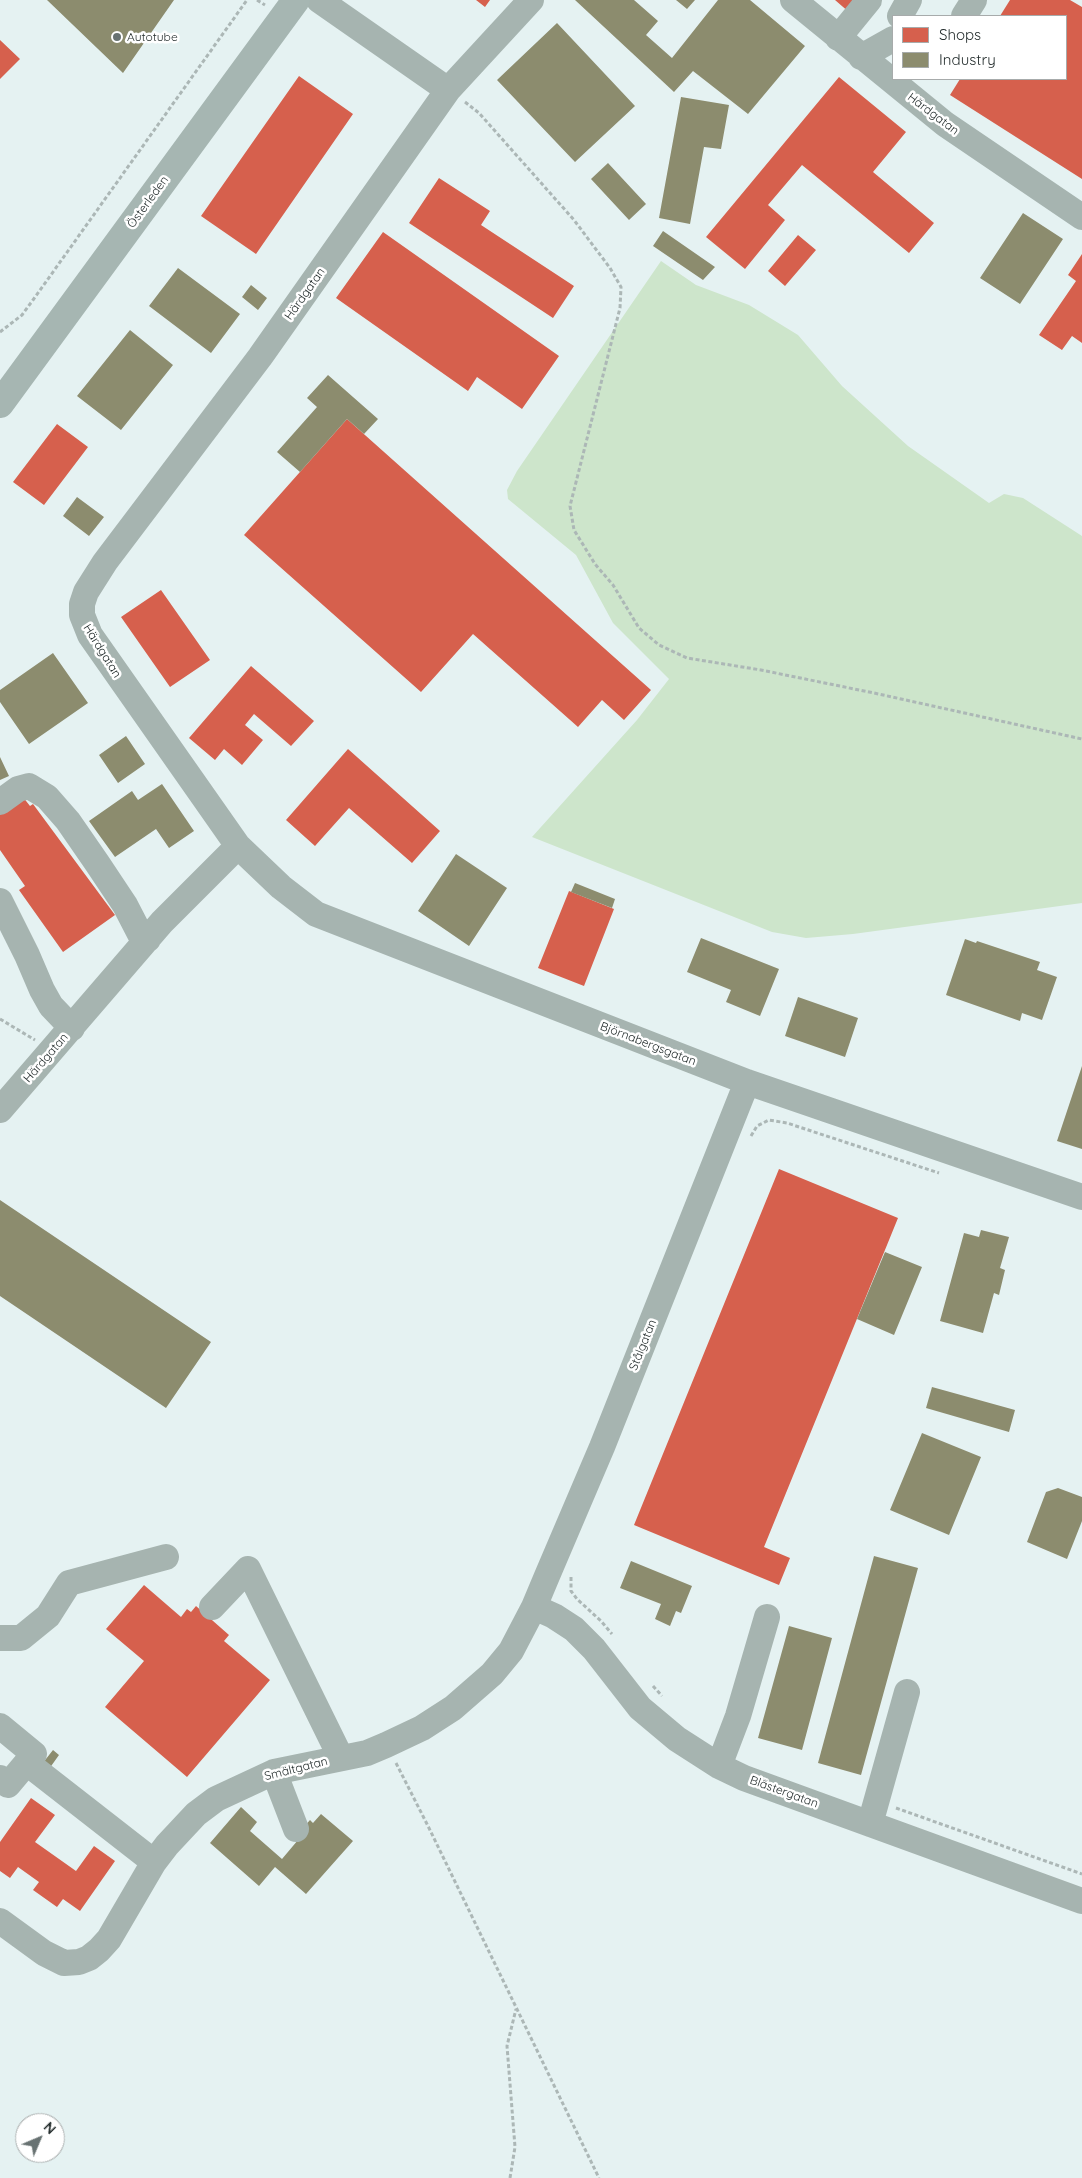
<!DOCTYPE html>
<html>
<head>
<meta charset="utf-8">
<style>
	body { margin:0 }
	#map { position:relative; width:1082px; height:2178px; overflow:hidden; background:#e5f2f2; font-family:Quicksand,sans-serif }
	canvas { display:block }
	.legend { position:absolute; left:892px; top:15px; width:175px; height:65px; box-sizing:border-box; background:#fff; border:1px solid #a7abab; margin:0; padding:6px 9px; list-style:none; font-size:15px; color:#242d2d }
	.legend li { display:flex; align-items:center; gap:10px; height:25px }
	.legend b { width:25px; border:1px solid #a7abab }
	.north { position:absolute; left:15px; top:2113px; width:50px; height:50px; box-sizing:border-box; background:#fff; border:1px solid #a7abab; border-radius:50%; rotate:45deg; font-size:14px; font-weight:700; line-height:20px; text-align:center; color:#242d2d }
	.north::after { content:''; display:block; margin:auto; width:18px; height:22px; background:#687272; clip-path:polygon(50% 0,100% 100%,50% 72%,0 100%) }
</style>
</head>
<body>
<div id="map">
<canvas width="1082" height="2178"></canvas>
<ul class="legend">
<li><b style="height:14px;background:#d6604d"></b>Shops</li>
<li><b style="height:14px;background:#8c8c6e"></b>Industry</li>
</ul>
<div class="north">N</div>
</div>
<script>
const g = document.querySelector('canvas').getContext('2d');
g.lineJoin = 'round';
function paint(path, color) { g.fillStyle = color; g.fill(path, 'evenodd'); }
const toPath = rows => new Path2D(rows.map(r => 'M' + r).join(''));
function stroke(path, color, width, dash) { g.strokeStyle = color; g.lineWidth = width; g.lineCap = dash ? 'butt' : 'round'; g.setLineDash(dash || []); g.stroke(path); }
function drawText(font, color, halo, rows, align = 'center') {
  g.font = font + ' Quicksand,sans-serif'; g.lineWidth = 5; g.setLineDash([]); g.textBaseline = 'middle'; g.strokeStyle = halo; g.fillStyle = color; for (const [text, x, y, turn = 0] of rows) {
    g.save(); g.translate(x, y); g.rotate((+turn || 0) * Math.PI / 180); g.textAlign = isNaN(turn) ? turn : align; if (halo) g.strokeText(text, 0, 0); g.fillText(text, 0, 0); g.restore();
  }
}
const green = toPath([
	[661,261,696,285,749,305,798,335,842,386,908,446,989,503,1004,494,1023,498,1082,536,1082,903,853,934,806,938,772,932,532,837,637,720,669,679,613,623,576,555,508,499,507,490,517,471]
]);
const shops = toPath([
	[476,0,490,0,485,7],
	[835,0,861,0,850,13],
	[1010,0,1070,0,1082,7,1082,179,950,95,960,79,1066,79,1066,16,1000,16],
	[0,40,20,59,0,79],
	[299,76,353,114,256,254,201,216],
	[839,77,906,132,873,172,934,223,909,253,802,165,768,205,785,220,745,269,706,237],
	[439,178,490,211,481,225,574,286,553,318,409,223],
	[383,232,559,356,522,409,477,377,468,391,336,298],
	[798,235,816,250,785,286,768,271],
	[1082,254,1082,343,1072,336,1062,350,1039,335,1076,281,1068,275],
	[347,419,651,690,624,720,602,700,578,727,473,634,421,692,244,535],
	[57,424,88,447,44,505,13,482],
	[161,590,210,660,170,687,121,617],
	[251,666,314,721,291,746,254,714,245,725,263,740,242,765,224,749,215,760,189,738],
	[348,749,440,831,412,863,349,808,315,846,286,820],
	[19,792,30,806,33,804,115,915,63,952,19,890,25,886,0,850,0,805],
	[569,891,614,909,584,986,538,968],
	[779,1169,898,1218,764,1547,790,1558,779,1585,634,1525],
	[144,1585,181,1617,187,1609,191,1612,196,1606,229,1635,224,1641,270,1680,187,1777,105,1707,144,1661,106,1629],
	[31,1798,55,1815,35,1842,76,1871,94,1846,115,1861,80,1911,63,1899,57,1907,33,1890,39,1882,18,1867,10,1878,0,1871,0,1842]
]);
const industry = toPath([
	[47,0,174,0,123,73],
	[575,0,634,0,658,21,646,35,672,58,718,0,750,0,805,46,748,114,693,71,674,92],
	[676,0,695,0,687,9],
	[557,23,635,106,575,162,497,80],
	[681,97,729,105,721,149,704,147,690,224,659,218],
	[608,163,646,204,629,220,591,179],
	[1023,213,1063,239,1020,304,980,278],
	[663,231,715,267,703,280,653,246],
	[178,268,240,314,211,353,149,306],
	[251,285,267,298,258,310,242,297],
	[130,330,173,365,121,430,77,396],
	[328,375,378,419,364,434,347,419,300,472,277,452,317,407,307,398],
	[77,497,104,517,89,536,63,516],
	[53,653,88,703,29,744,0,702,0,690],
	[126,736,145,764,118,783,99,755],
	[0,757,9,776,0,780],
	[162,784,194,831,169,848,156,829,115,857,89,821,132,791,138,800],
	[456,854,507,888,469,946,418,911],
	[575,883,615,899,612,908,571,892],
	[701,938,779,969,760,1016,726,1002,731,990,687,972],
	[965,939,976,943,977,941,1040,962,1037,970,1057,977,1042,1020,1022,1013,1020,1021,946,995],
	[798,997,858,1018,845,1057,785,1036],
	[1082,1066,1082,1149,1057,1141],
	[0,1200,211,1342,166,1408,0,1296],
	[981,1230,1009,1237,1000,1268,1005,1270,999,1295,994,1293,983,1333,940,1321,964,1233,979,1237],
	[885,1252,922,1267,894,1335,857,1319],
	[932,1387,1015,1410,1009,1432,926,1408],
	[922,1433,981,1457,949,1535,890,1510],
	[1058,1488,1082,1497,1082,1521,1067,1559,1027,1542,1046,1492],
	[874,1556,918,1568,861,1775,818,1763],
	[631,1561,692,1586,681,1613,676,1611,670,1626,655,1619,661,1604,620,1588],
	[789,1626,832,1638,802,1750,758,1738],
	[53,1750,59,1755,49,1769,42,1764],
	[241,1807,257,1822,250,1831,282,1859,298,1840,295,1837,310,1820,313,1823,321,1814,353,1841,306,1894,275,1867,259,1886,210,1843]
]);
const path = toPath([
	[257,0,265,5],
	[465,102,479,113,574,220,610,268,621,287,620,308,570,506,574,530,595,564,613,585,639,628,659,645,687,658,761,670,874,693,1082,739],
	[0,332,22,315,33,300,247,0],
	[0,1019,35,1040],
	[751,1136,757,1126,769,1120,787,1123,939,1173],
	[571,1577,571,1591,577,1599,601,1621,612,1634],
	[653,1686,662,1696],
	[396,1763,428,1826,599,2178],
	[896,1808,1082,1874],
	[510,2178,515,2147,507,2046,516,2009]
]);
const minor = toPath([
	[319,0,448,90],
	[793,0,945,124,1082,217],
	[900,16,909,0],
	[964,16,974,0],
	[838,38,869,0],
	[861,57,893,39],
	[0,802,18,789,29,786,47,797,68,821,97,863,125,905,140,934,148,939],
	[238,846,281,887,316,914,747,1082,1082,1197],
	[0,901,27,955,42,990,51,1006,72,1028],
	[0,1110,162,922,238,846,90,635,82,615,82,604,86,592,105,562,260,357,448,90,531,0],
	[212,1607,248,1569,341,1758],
	[534,1607,554,1616,574,1629,594,1649,640,1708,677,1739,719,1766,744,1778,1082,1901],
	[0,1638,21,1638,48,1616,69,1583,166,1557],
	[0,1726,34,1754,8,1785,0,1778],
	[27,1763,154,1862],
	[719,1766,738,1716,767,1617],
	[274,1772,296,1829],
	[870,1824,907,1692],
	[0,1921,44,1953,64,1963,79,1962,89,1958,99,1950,109,1939,154,1862,167,1845,196,1814,216,1799,274,1772,367,1753,386,1745,422,1728,453,1708,492,1674,511,1651,534,1607,547,1576,602,1447,747,1082]
]);
const major = toPath([
	[0,404,296,0]
]);
const markers = [
	[117,37,5,"#687272"]
];
const poiNames = [
	["Autotube",127,37]
];
const streetNames = [
	["Härdgatan",933,114,37],
	["Österleden",148,202,-54],
	["Härdgatan",305,294,-55],
	["Härdgatan",102,651,58],
	["Björnabergsgatan",648,1044,21],
	["Härdgatan",46,1058,-49],
	["Stålgatan",643,1345,-68],
	["Smältgatan",296,1769,-14],
	["Blästergatan",784,1792,20]
];
paint(green, '#cde5cb');
paint(shops, '#d6604d');
paint(industry, '#8c8c6e');
stroke(path, '#acb7b6', 3, [4, 2.5]);
stroke(minor, '#a6b4b0', 26);
stroke(major, '#a6b6b2', 28);
for (const [x, y, r, color] of markers) { const dot = new Path2D(); dot.arc(x, y, r, 0, 2 * Math.PI); g.fillStyle = color; g.fill(dot); stroke(dot, '#fff', 2); }
drawText('12px', '#242d2d', '#fff', poiNames, 'left');
drawText('12px', '#242d2d', '#fff', streetNames);
</script>
</body>
</html>
